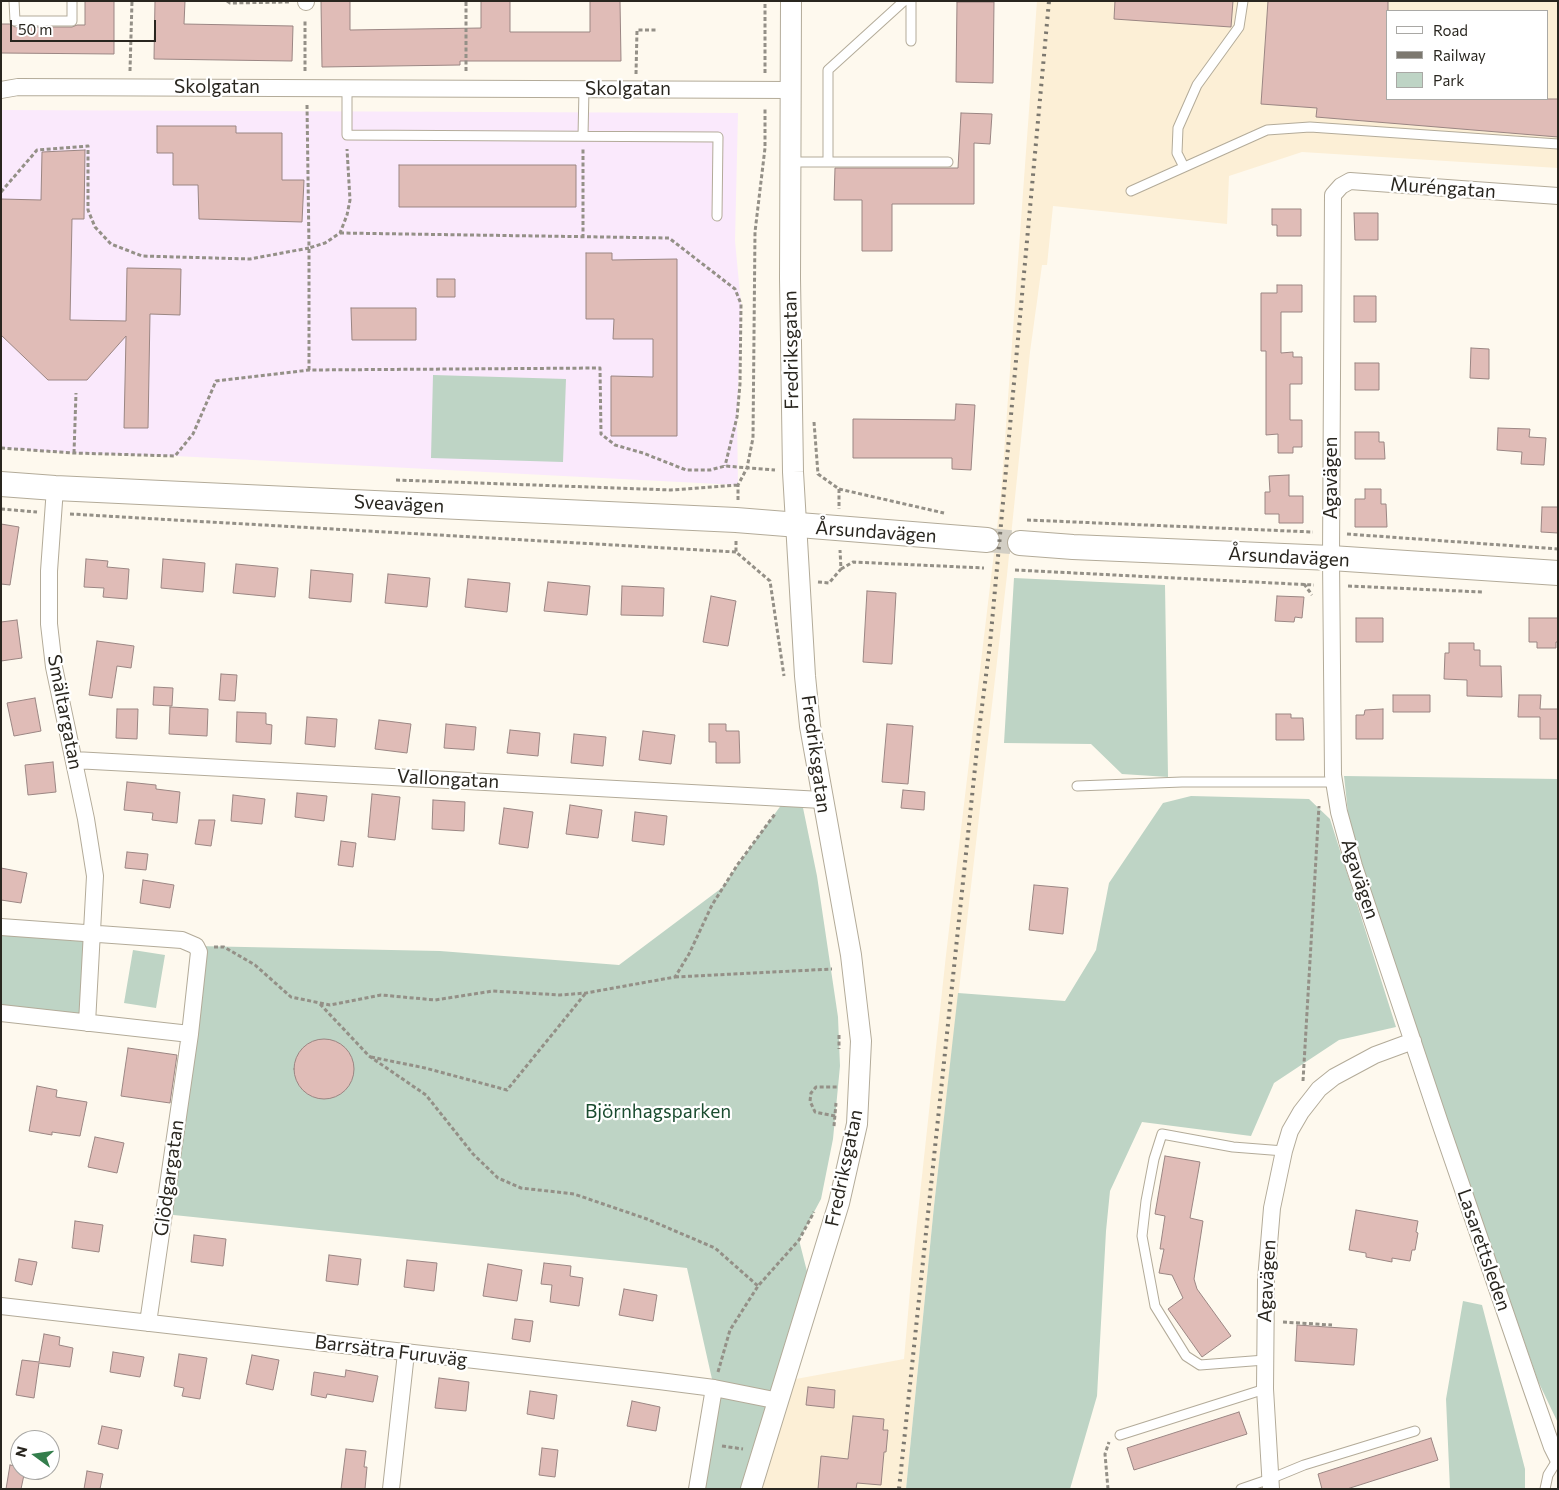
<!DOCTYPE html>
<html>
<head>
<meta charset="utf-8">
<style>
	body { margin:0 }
	#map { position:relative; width:1559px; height:1490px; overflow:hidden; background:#fef9ee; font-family:Commissioner,sans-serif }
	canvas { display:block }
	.frame { position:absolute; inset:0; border:2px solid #29261f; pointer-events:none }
	.legend { position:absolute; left:1386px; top:10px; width:162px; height:90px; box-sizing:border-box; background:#fff; border:1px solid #a9a8a5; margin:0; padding:6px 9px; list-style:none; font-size:15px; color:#29261f }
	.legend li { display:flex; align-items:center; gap:10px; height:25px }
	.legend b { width:25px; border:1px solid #a9a8a5 }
	.north { position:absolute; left:10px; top:1430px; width:50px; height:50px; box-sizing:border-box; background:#fff; border:1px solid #a9a8a5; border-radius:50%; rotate:284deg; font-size:14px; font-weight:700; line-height:20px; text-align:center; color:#29261f }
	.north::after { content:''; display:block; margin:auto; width:18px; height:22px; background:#347e4c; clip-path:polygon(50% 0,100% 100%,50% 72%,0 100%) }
	.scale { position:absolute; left:10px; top:20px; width:146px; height:22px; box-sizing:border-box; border:2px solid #29261f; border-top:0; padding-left:6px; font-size:15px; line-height:18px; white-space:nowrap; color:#29261f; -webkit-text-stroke:4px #fff; paint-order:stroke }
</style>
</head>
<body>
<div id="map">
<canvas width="1559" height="1490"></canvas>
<div class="frame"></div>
<ul class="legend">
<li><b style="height:6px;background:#fff"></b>Road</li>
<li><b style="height:6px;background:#7c786f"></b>Railway</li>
<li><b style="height:14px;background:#bed4c5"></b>Park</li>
</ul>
<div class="north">N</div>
<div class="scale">50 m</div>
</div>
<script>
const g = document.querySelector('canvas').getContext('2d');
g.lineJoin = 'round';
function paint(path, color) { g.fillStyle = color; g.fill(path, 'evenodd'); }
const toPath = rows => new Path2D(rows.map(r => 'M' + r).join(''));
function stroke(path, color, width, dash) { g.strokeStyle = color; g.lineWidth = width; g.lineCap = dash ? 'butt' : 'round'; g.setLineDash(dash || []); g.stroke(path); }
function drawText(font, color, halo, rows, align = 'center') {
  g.font = font + ' Commissioner,sans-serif'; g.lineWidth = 4.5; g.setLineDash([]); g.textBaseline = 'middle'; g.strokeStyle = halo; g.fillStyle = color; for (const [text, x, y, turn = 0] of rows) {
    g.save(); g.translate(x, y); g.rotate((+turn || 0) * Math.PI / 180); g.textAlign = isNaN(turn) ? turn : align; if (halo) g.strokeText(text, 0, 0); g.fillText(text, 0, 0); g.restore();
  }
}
const built = toPath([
	[1037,1,1558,1,1558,168,1302,152,1229,176,1227,224,1053,206,1047,265,1042,265,1030,352,1007,575,934,1206,906,1489,751,1489,785,1381,904,1359,912,1268,946,955,1001,494],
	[1388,11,1548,11,1548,99,1388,99]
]);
const education = toPath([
	[1,110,738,113,735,241,741,304,737,417,738,485,175,456,74,453,1,448]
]);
const green = toPath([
	[433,375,566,379,563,462,431,458],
	[1014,578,1165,585,1168,777,1122,774,1091,744,1004,743],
	[1344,776,1558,779,1558,1423,1538,1381,1373,908,1349,822],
	[1191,796,1309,799,1330,819,1396,1027,1339,1040,1274,1083,1251,1136,1142,1122,1110,1191,1106,1231,1097,1396,1070,1489,906,1489,934,1206,958,993,1065,1001,1096,950,1109,883,1163,803],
	[787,797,801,798,817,876,838,1017,840,1066,833,1139,821,1199,799,1240,812,1291,751,1489,697,1489,714,1388,687,1268,164,1214,196,946,440,951,619,965,723,887,737,866],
	[1,927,93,934,87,1023,1,1011],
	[133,950,165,955,156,1008,124,1003],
	[1463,1301,1482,1305,1525,1469,1525,1489,1450,1489,1446,1399]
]);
const building = toPath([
	[85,1,114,1,114,54,1,53,1,24,10,24,15,27,72,27,77,25,85,25,85,1],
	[155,1,185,1,184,24,293,26,292,61,154,59,155,1],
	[321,1,350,1,350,30,481,28,481,1,510,1,510,32,590,32,590,1,620,1,621,61,460,61,460,65,322,67,321,1],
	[1115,1,1233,1,1231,27,1114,19,1115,1],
	[1268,1,1388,1,1388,99,1558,99,1558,137,1316,117,1317,108,1261,104,1268,1],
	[957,2,994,2,993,83,956,82,957,2],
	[961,113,992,114,990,144,974,143,974,204,892,204,892,251,862,251,862,200,834,200,835,168,958,168,961,113],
	[157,126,236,126,236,133,282,133,282,180,304,180,302,222,199,219,198,185,173,185,173,153,157,153,157,126],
	[85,150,84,219,72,219,70,320,126,321,127,268,181,269,180,315,150,314,148,428,124,428,126,336,87,380,48,380,1,335,1,199,41,200,42,152,85,150],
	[399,165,576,165,576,207,399,207,399,165],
	[1272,209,1301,209,1301,236,1277,236,1277,225,1272,225,1272,209],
	[1354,213,1378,213,1378,240,1355,240,1354,213],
	[586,253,612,253,612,260,677,259,677,436,611,436,611,376,653,377,653,339,613,339,614,319,586,319,586,253],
	[437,279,455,279,455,297,437,297,437,279],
	[1277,285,1302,285,1302,312,1281,312,1281,353,1293,352,1293,357,1302,357,1302,384,1290,384,1290,420,1302,420,1302,447,1293,447,1293,453,1278,453,1278,434,1266,435,1266,351,1261,351,1261,293,1277,293,1277,285],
	[1354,296,1376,296,1376,322,1354,322,1354,296],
	[351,308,416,308,416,340,352,340,351,308],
	[1471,348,1489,349,1489,379,1470,378,1471,348],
	[1355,363,1379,363,1379,390,1355,390,1355,363],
	[956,404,975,405,971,470,952,469,952,458,853,458,853,419,955,420,956,404],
	[1498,428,1530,429,1529,437,1546,438,1544,465,1521,464,1522,452,1497,450,1498,428],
	[1355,432,1379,432,1379,442,1384,442,1385,459,1355,459,1355,432],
	[1289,475,1289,496,1303,496,1303,523,1279,523,1279,514,1265,514,1265,492,1270,492,1269,476,1289,475],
	[1365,489,1381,489,1381,504,1386,504,1387,527,1355,527,1355,499,1365,499,1365,489],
	[1542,507,1558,507,1558,533,1541,532,1542,507],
	[1,524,19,527,10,585,1,584,1,524],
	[86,559,108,561,107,567,129,569,127,599,103,597,104,588,84,587,86,559],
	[163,559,205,563,203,592,161,588,163,559],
	[236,564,278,568,275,597,233,593,236,564],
	[311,570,353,574,351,602,309,598,311,570],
	[388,574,430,578,427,607,385,603,388,574],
	[468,579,510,583,507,612,465,607,468,579],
	[548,582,590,586,587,615,544,611,548,582],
	[622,586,664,588,663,616,621,615,622,586],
	[867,591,896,593,892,664,863,662,867,591],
	[711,596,736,601,728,646,703,642,711,596],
	[1277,596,1304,597,1302,618,1295,617,1294,622,1275,621,1277,596],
	[1356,618,1383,618,1383,642,1356,642,1356,618],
	[1529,618,1558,618,1558,642,1556,642,1556,648,1537,648,1537,642,1529,642,1529,618],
	[17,620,22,658,1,661,1,622,17,620],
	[97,641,134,646,131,668,117,666,112,698,89,695,97,641],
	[1449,643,1474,643,1474,650,1480,650,1480,666,1501,666,1502,697,1467,696,1467,680,1444,679,1445,653,1449,653,1449,643],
	[221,674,237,675,235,701,219,700,221,674],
	[154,687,173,688,172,706,153,705,154,687],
	[1393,695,1430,695,1430,712,1393,712,1393,695],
	[1519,695,1541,695,1540,709,1558,709,1558,739,1540,739,1540,717,1518,717,1519,695],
	[35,698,41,731,14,736,7,703,35,698],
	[170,707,208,709,207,736,169,734,170,707],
	[117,709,138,709,137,739,116,738,117,709],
	[1383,709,1383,739,1356,739,1356,715,1364,715,1365,710,1383,709],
	[237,712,266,713,266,724,272,725,271,744,236,742,237,712],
	[1276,714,1291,714,1291,718,1303,718,1304,740,1276,740,1276,714],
	[307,717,337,719,335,747,305,744,307,717],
	[379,720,411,724,407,753,375,749,379,720],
	[446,724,476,727,474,750,444,748,446,724],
	[709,724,726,724,726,731,739,731,740,763,716,763,716,742,709,742,709,724],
	[887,724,913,726,908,784,882,782,887,724],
	[510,730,540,733,538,756,507,753,510,730],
	[643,731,675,735,671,764,639,760,643,731],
	[574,734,606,737,603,766,571,763,574,734],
	[53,762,56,792,28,795,25,765,53,762],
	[127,782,156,785,156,789,180,792,177,823,152,820,153,813,124,810,127,782],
	[903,790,925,792,924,810,901,808,903,790],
	[297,793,327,796,324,821,295,817,297,793],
	[372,794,400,797,395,840,368,837,372,794],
	[233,795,265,799,262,824,231,821,233,795],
	[433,800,465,802,464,831,432,829,433,800],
	[570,805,602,810,598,838,566,834,570,805],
	[504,808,533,812,528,848,499,844,504,808],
	[635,812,667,816,664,845,632,841,635,812],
	[199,820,215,820,211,846,195,844,199,820],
	[341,841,356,843,353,867,338,865,341,841],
	[127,852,148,854,146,870,125,868,127,852],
	[1,868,27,873,21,903,1,900,1,868],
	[143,880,174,885,170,908,140,903,143,880],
	[1034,885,1068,888,1063,934,1029,930,1034,885],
	'294 1069a30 30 0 1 1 60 0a30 30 0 1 1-60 0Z',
	[128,1048,177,1055,170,1103,121,1096,128,1048],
	[37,1086,57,1090,56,1097,87,1102,80,1136,52,1132,52,1135,29,1131,37,1086],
	[95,1137,124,1143,117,1173,88,1167,95,1137],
	[1165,1156,1200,1162,1190,1218,1203,1221,1194,1279,1197,1289,1231,1336,1202,1357,1168,1309,1183,1298,1172,1275,1159,1273,1164,1249,1160,1249,1165,1216,1155,1214,1165,1156],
	[1356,1210,1418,1221,1416,1232,1418,1233,1415,1250,1412,1250,1410,1261,1392,1258,1392,1262,1366,1257,1366,1253,1349,1250,1356,1210],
	[75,1221,103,1225,99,1252,72,1248,75,1221],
	[194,1235,226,1239,223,1266,191,1262,194,1235],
	[329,1255,361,1259,358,1285,326,1281,329,1255],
	[19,1259,37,1262,32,1285,15,1281,19,1259],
	[407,1260,437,1263,434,1291,404,1287,407,1260],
	[544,1263,571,1266,570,1276,583,1278,579,1306,550,1302,552,1285,541,1284,544,1263],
	[488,1264,522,1270,517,1301,483,1296,488,1264],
	[624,1289,657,1295,653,1321,619,1315,624,1289],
	[515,1319,533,1321,530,1342,512,1339,515,1319],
	[1297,1325,1357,1329,1354,1365,1295,1361,1297,1325],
	[44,1334,60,1337,59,1345,73,1348,70,1367,39,1363,34,1398,16,1395,22,1360,39,1362,44,1334],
	[113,1352,144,1357,140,1377,110,1372,113,1352],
	[179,1354,207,1358,200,1399,182,1396,184,1388,174,1386,179,1354],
	[252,1355,279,1360,273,1390,246,1384,252,1355],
	[346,1370,378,1376,373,1402,327,1394,326,1398,311,1395,314,1372,345,1377,346,1370],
	[439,1378,469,1382,466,1411,435,1408,439,1378],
	[808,1387,835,1390,834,1408,806,1405,808,1387],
	[530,1391,557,1395,554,1419,527,1414,530,1391],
	[632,1401,660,1407,656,1431,627,1426,632,1401],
	[1239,1412,1247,1434,1134,1470,1127,1448,1239,1412],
	[853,1416,884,1419,883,1430,888,1430,886,1452,884,1452,881,1485,857,1483,856,1489,818,1489,821,1456,848,1459,853,1416],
	[102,1426,122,1430,118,1449,98,1444,102,1426],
	[1431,1438,1438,1460,1347,1489,1322,1489,1318,1474,1431,1438],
	[542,1448,558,1450,555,1477,539,1475,542,1448],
	[346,1449,366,1451,364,1467,367,1467,365,1489,341,1489,346,1449],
	[10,1465,20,1467,20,1470,25,1470,21,1489,6,1489,10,1465],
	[87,1471,103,1474,100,1489,84,1489,87,1471]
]);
const secondaryTunnel = toPath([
	[987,540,1020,543]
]);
const path = toPath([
	[227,1,230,3,289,2],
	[130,71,132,1],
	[305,71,305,19],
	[466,71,466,1],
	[765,73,765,1],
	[636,74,637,30,658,30],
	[1,192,37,150,88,146,88,210,95,227,111,244,142,256,250,259,309,248,307,104],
	[340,233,669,238,735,289,741,304,740,384,737,417,725,466],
	[583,238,583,148],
	[309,370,309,248,325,243,340,233,347,215,350,200,347,149],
	[814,422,818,474,839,489,944,513],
	[1,448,74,453,175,456,193,434,216,381,309,370,600,368,601,434,615,445,643,453,686,470,710,470,725,466,775,470],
	[74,453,76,393],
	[396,480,671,490,738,485],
	[839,489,839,509],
	[738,500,738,485,747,468,753,438,755,232,765,148,765,107],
	[1,509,37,512],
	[70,514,736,552],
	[1027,520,1313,532],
	[1347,534,1558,549],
	[736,541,736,552,770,581,784,676],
	[841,569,853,562,984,568],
	[1015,570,1314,585],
	[818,582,829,583,841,569,840,550],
	[1304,584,1312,595],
	[1348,586,1482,592],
	[214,947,224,947,255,965,291,997,330,1005,381,995,435,1000,493,991,560,995,586,993,675,977,689,954,712,905,738,864,775,814],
	[675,977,832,969],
	[320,1004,369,1056,426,1095,473,1154,498,1178,521,1188,574,1194,647,1219,715,1248,758,1286],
	[839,1035,839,1049],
	[371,1057,425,1068,507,1090,585,994],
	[1303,1081,1319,806],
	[835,1116,815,1112,810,1101,811,1093,816,1087,838,1087],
	[834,1126,836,1103],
	[1283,1322,1332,1325],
	[718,1372,730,1330,758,1286,799,1240,814,1212],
	[722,1446,743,1449],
	[1108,1489,1105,1454,1109,1442]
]);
const service = toPath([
	[14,1,15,21,72,21,72,1],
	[911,41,911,1],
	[347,87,347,135,718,137,717,216],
	[583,136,584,89],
	[791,162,948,162],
	[828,162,828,70,904,1],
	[1184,167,1177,153,1178,128,1197,85,1239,27,1243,1],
	[1131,191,1267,130,1310,127,1558,144],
	[1077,786,1182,782,1334,782],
	[1265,1360,1200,1365,1186,1356,1155,1306,1142,1236,1146,1201,1154,1159,1162,1134,1233,1147,1284,1151],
	[1120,1435,1265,1389],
	[1241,1489,1270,1479,1304,1465,1415,1431],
	[1545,1489,1548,1475,1558,1459]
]);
const minor = toPath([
	[306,2,306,1],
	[1,90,18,87,791,90],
	[1558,196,1350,181,1341,186,1333,195,1331,558,1333,775,1339,812,1354,866,1440,1123,1533,1393,1552,1447,1558,1459],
	[55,488,49,571,49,624,54,667,86,819,95,876,87,1023],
	[74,760,822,800],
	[1,927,182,940,196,946,199,952,190,1034,1,1013],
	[1,1306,659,1381,714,1388,779,1401],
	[148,1323,190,1034],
	[391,1489,406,1353],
	[697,1489,714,1388],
	[1271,1489,1265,1389,1266,1280,1272,1208,1284,1151,1290,1131,1301,1112,1319,1089,1334,1077,1375,1055,1413,1041]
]);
const tertiary = toPath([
	[751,1489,839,1203,857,1124,861,1041,851,955,810,726,805,676,793,472,790,278,791,1]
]);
const secondary = toPath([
	[1,484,55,488,736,520,987,540],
	[1020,543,1073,547,1331,558,1558,573]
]);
const rail = toPath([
	[899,1489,979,730,990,644,1049,1]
]);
const streetNames = [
	["Skolgatan",217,87],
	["Skolgatan",628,89],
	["Muréngatan",1443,188,4],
	["Fredriksgatan",791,350,-91],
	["Agavägen",1331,478,-90],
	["Sveavägen",399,504,3],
	["Årsundavägen",876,532,4],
	["Årsundavägen",1289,557,3],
	["Smältargatan",65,712,79],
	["Fredriksgatan",816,754,82],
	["Vallongatan",448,779,3],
	["Agavägen",1360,879,72],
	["Fredriksgatan",844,1168,-78],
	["Glödgargatan",169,1178,-82],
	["Lasarettsleden",1484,1250,71],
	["Agavägen",1267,1281,-87],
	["Barrsätra Furuväg",391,1351,7]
];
const parkNames = [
	["Björnhagsparken",658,1112]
];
paint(built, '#fcefd6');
paint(education, '#fae9fc');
paint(green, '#bed4c5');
paint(building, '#e0bcb7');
stroke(building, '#9b8683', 1);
stroke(secondaryTunnel, '#d3cfc5', 24, [24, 12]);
stroke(service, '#b3ab99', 11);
stroke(minor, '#b3ab99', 18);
stroke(tertiary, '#b3ab99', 22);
stroke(secondary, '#b3ab99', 26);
stroke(path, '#949087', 3, [4, 2.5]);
stroke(service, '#fff', 9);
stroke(minor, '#fff', 16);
stroke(tertiary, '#fff', 20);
stroke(secondary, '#fff', 24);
stroke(rail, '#7c786f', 4, [2.5, 5]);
drawText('19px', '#29261f', '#fff', streetNames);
drawText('19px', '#1a4b2f', '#fff', parkNames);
</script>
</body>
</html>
